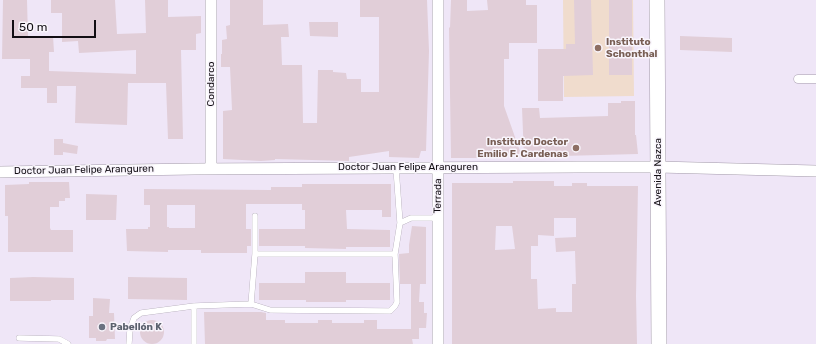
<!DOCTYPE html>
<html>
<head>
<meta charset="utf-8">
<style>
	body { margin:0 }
	#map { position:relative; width:816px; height:344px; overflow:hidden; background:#efe6f7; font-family:Rubik,sans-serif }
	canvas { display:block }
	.scale { position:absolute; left:12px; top:20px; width:84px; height:18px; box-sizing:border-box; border:2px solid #120e14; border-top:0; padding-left:5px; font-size:12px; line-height:14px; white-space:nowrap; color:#120e14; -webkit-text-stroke:3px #f9f5fc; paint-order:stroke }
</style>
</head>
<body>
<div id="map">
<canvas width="816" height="344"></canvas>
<div class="scale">50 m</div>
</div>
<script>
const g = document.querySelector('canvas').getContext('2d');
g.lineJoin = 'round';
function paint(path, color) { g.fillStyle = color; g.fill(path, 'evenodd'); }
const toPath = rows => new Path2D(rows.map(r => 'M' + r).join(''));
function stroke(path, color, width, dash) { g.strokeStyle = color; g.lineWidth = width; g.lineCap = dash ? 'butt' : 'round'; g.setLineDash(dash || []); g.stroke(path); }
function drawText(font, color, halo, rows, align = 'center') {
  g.font = font + ' Rubik,sans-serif'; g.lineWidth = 3; g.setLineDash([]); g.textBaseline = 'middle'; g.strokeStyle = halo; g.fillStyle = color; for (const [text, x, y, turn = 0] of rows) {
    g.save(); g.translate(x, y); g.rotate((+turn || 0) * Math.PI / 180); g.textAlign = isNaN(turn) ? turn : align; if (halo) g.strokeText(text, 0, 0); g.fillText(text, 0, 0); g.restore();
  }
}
const education = toPath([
	[563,0,633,0,634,96,564,97]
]);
const building = toPath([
	[3,0,27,0,28,37,53,36,54,52,49,52,49,71,136,74,136,50,79,53,78,41,62,42,62,13,51,13,51,0,115,0,117,34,146,33,145,0,168,0,168,17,201,16,201,33,196,34,196,50,181,50,183,139,168,139,166,83,128,83,127,125,75,123,76,86,57,86,57,103,47,103,47,88,21,88,21,76,30,76,30,59,2,59],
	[230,0,263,0,263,25,288,24,289,37,281,37,282,65,302,65,303,123,317,123,318,70,333,70,333,72,346,73,347,79,361,79,361,92,379,92,379,17,360,17,360,0,427,0,429,51,426,151,421,151,419,158,389,157,389,151,349,157,349,161,275,159,275,160,261,161,223,159,223,111,232,110,230,67,221,67,221,54,222,54,222,40,227,39,226,26,230,25],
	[451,0,467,0,467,11,488,10,487,0,526,0,526,5,537,5,537,43,509,43,509,59,504,59,504,106,521,154,495,153,495,158,451,158,449,27,450,28],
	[574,0,591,0,593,75,563,76,563,101,538,101,538,49,566,49,566,44,575,44],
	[609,0,632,0,632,75,609,75],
	[309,22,338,22,338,37,310,36],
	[680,36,732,38,732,52,680,50],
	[621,101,635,101,635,135,636,135,638,154,524,157,522,108,539,108,540,118,608,116,608,103,621,103],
	[54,139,63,139,63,143,78,146,77,154,63,152,63,155,54,155],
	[513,181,554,181,554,186,572,186,572,183,587,183,587,186,638,186,636,296,637,344,452,344,452,183,513,183],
	[554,218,576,218,576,237,555,238,556,252,575,251,576,284,572,284,572,312,556,312,556,308,538,309,537,279,531,279,531,246,538,246,538,235,554,236],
	[496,226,512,226,515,249,495,250],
	[29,182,69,182,70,198,65,198,65,201,59,201,59,207,50,207,50,228,51,230,73,230,73,252,8,252,8,216,5,216,5,185,29,184],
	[302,184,391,184,391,217,382,217,382,210,346,210,347,229,390,230,390,247,346,247,346,249,305,248,305,246,259,246,259,229,305,229,305,210,302,210,302,204,246,204,246,229,251,229,251,246,247,246,247,253,201,253,201,250,168,250,168,252,127,251,126,229,148,229,148,227,150,227,150,205,144,205,144,189,271,190,271,187,302,187],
	[167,205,195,205,195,228,169,228,169,227,167,227],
	[86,194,117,195,116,220,86,220],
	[412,226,426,227,426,284,420,284,419,302,424,302,424,313,427,313,426,328,419,328,419,339,412,339,413,344,205,344,204,312,261,312,266,313,266,320,285,320,285,323,318,323,318,320,332,320,332,323,364,323,364,320,377,320,377,329,411,329,411,284,400,284,399,254,409,253,409,245],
	[305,272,346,272,346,283,390,283,390,300,346,300,346,302,306,302,306,300,259,300,259,283,305,283],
	[33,277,74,278,74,300,51,300,51,301,10,301,10,278],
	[128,277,187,278,187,300,128,299],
	[93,298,110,299,109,313,114,313,115,339,107,339,106,341,96,341,96,338,89,338,89,316,93,316],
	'140 332a12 12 0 1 1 24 0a12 12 0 1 1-24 0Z'
]);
const service = toPath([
	[396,168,400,223],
	[255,254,255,216],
	[251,304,255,254,395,254],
	[19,338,59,339,68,344],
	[129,344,130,329,134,318,141,313,194,306,251,304,270,310,390,311,395,306,397,302,395,254,400,223,411,218,438,218],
	[194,344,194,306]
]);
const pedestrian = toPath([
	[798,79,816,79]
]);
const minor = toPath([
	[211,0,211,169],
	[0,172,194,169,578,167,658,167,816,171],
	[438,344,438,0]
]);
const secondary = toPath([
	[657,0,659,344]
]);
const markers = [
	[598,48,4,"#8d6e63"],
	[576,148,4,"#8d6e63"],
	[102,327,4,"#6b7280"]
];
const educationNames = [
	["Instituto",606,42],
	["Schonthal",606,54],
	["Instituto Doctor",568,142,"right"],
	["Emilio F. Cardenas",568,154,"right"]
];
const streetNames = [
	["Condarco",211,84,-90],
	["Doctor Juan Felipe Aranguren",408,167],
	["Doctor Juan Felipe Aranguren",84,170,-1],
	["Avenida Nazca",658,172,-90],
	["Terrada",438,196,-89]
];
const worshipNames = [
	["Pabellón K",110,327]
];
paint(education, '#f0dccd');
paint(building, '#e1ced8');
stroke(service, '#a39aaa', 6);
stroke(pedestrian, '#a39aaa', 9);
stroke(minor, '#a39aaa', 12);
stroke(secondary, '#a39aaa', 16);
stroke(service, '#fff', 5.5);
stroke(pedestrian, '#fff', 8);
stroke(minor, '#fff', 11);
stroke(secondary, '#fff', 15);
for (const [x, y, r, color] of markers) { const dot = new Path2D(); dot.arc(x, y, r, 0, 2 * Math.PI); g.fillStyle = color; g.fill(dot); stroke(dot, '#f9f5fc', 1.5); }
drawText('bold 10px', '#785e54', '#f9f5fc', educationNames, 'left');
drawText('10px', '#120e14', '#f9f5fc', streetNames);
drawText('bold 10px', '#5b616d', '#f9f5fc', worshipNames, 'left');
</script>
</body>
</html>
